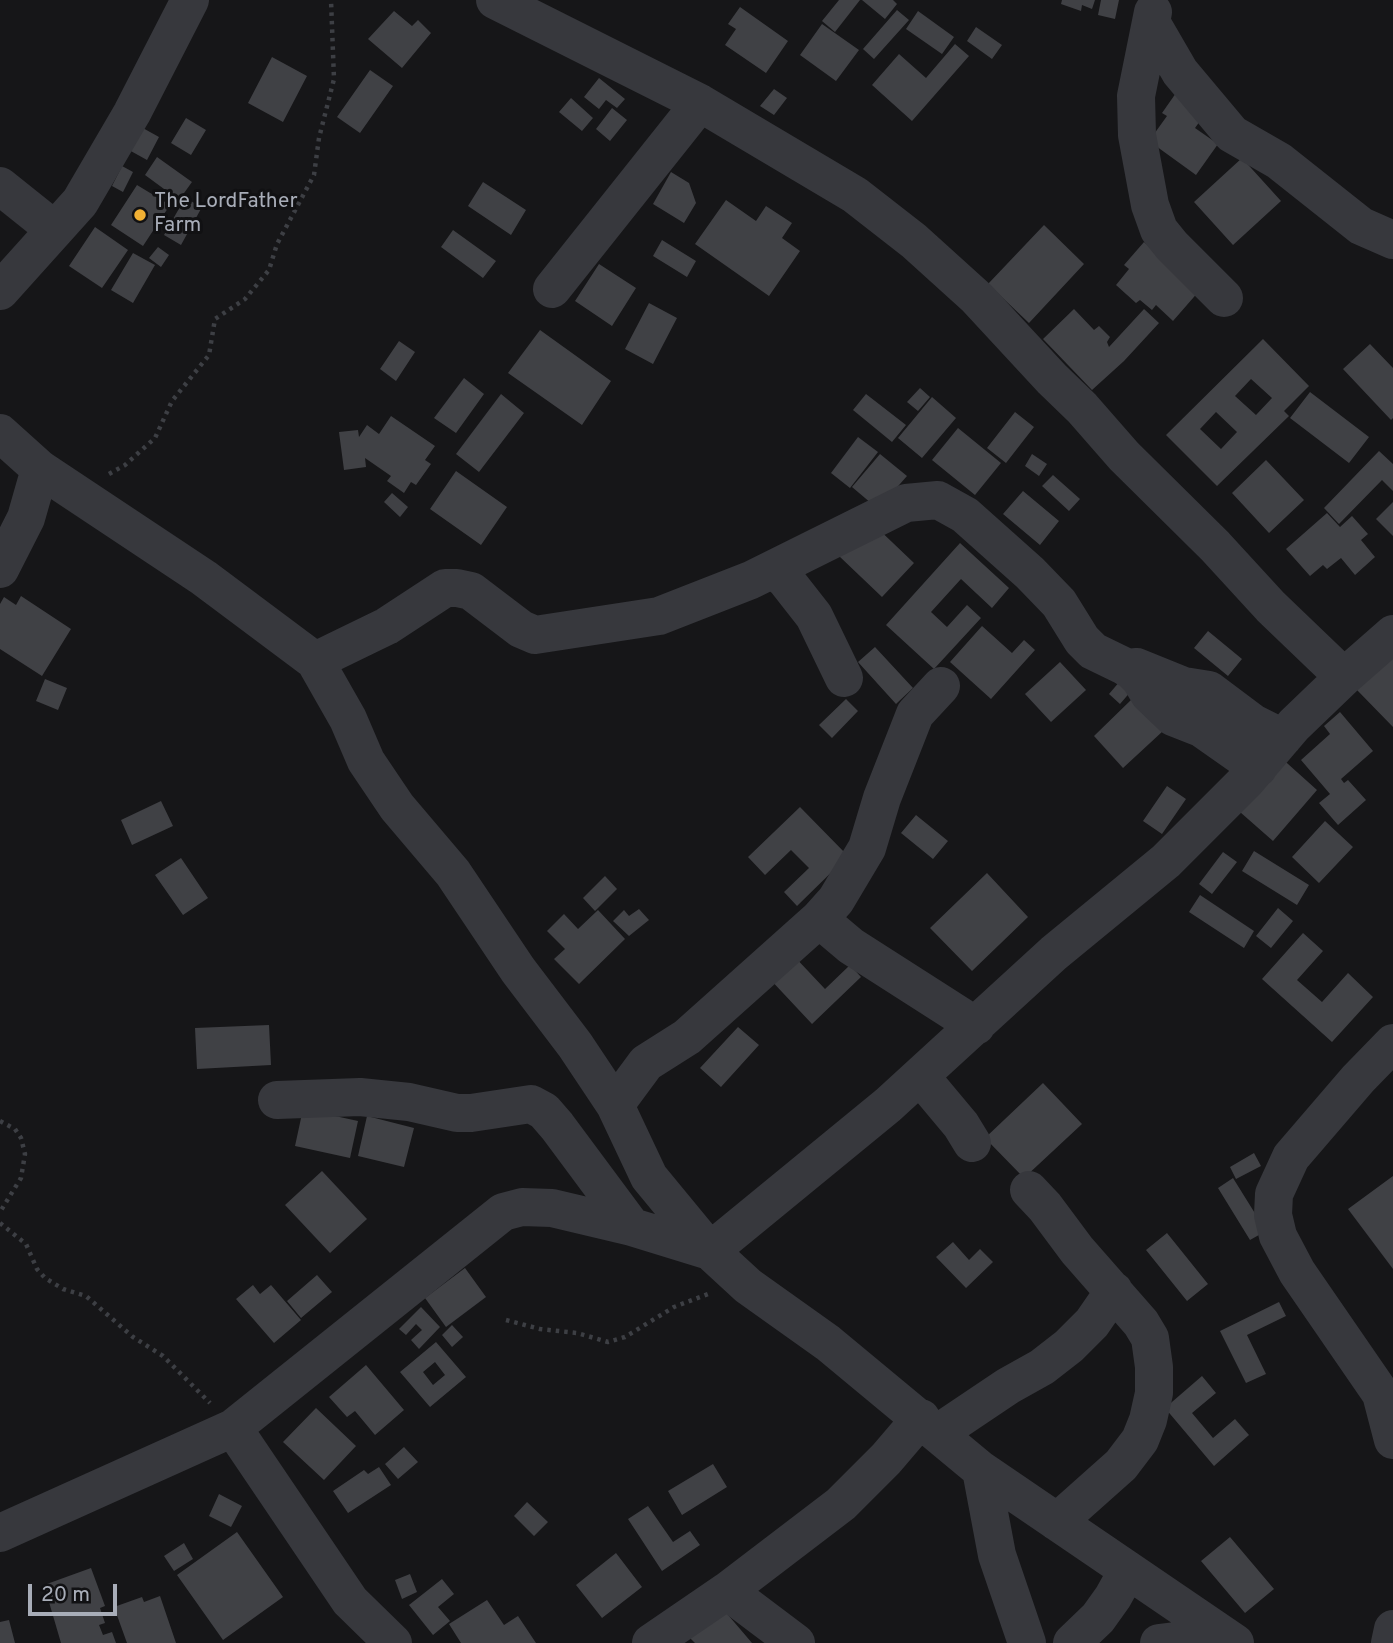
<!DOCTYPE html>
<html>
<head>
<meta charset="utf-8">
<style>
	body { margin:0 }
	#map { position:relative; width:1393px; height:1643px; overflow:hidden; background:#161618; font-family:Overpass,sans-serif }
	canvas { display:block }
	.scale { position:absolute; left:28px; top:1584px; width:89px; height:32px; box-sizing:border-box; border:4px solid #a8adb8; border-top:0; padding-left:9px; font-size:21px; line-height:24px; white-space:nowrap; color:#a8adb8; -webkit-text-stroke:5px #111113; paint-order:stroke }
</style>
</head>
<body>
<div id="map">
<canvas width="1393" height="1643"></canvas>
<div class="scale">20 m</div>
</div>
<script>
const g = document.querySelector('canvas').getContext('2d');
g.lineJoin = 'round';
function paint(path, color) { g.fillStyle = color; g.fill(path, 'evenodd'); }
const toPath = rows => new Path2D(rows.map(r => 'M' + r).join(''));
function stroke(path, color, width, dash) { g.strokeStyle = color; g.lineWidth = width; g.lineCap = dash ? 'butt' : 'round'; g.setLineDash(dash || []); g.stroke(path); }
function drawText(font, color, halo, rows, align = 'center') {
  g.font = font + ' Overpass,sans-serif'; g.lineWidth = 6; g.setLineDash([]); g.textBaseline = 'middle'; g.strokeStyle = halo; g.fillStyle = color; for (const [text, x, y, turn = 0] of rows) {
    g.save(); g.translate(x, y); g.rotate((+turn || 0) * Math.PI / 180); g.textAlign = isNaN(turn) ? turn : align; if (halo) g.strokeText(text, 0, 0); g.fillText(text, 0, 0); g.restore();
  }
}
const building = toPath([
	[839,0,860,0,835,32,822,21],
	[862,0,893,0,897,4,885,19],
	[1062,0,1095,0,1092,9,1082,5,1081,11,1061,4],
	[1101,0,1119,0,1115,19,1098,15],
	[740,7,788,41,766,73,725,45,736,29,728,24],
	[897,10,909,20,874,59,863,49],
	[394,11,412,26,418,20,431,33,402,68,368,39],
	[918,11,954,37,942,54,906,29],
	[822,24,859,50,836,81,800,55],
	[976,27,1002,45,992,59,967,41],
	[955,44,969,56,912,121,872,85,899,54,926,78],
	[272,57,307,76,283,122,248,103],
	[370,70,393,86,360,133,337,117],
	[599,78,625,99,617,108,606,100,599,109,584,97],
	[774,89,787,98,774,115,760,106],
	[1176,93,1205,114,1195,128,1218,144,1196,175,1149,141,1167,116,1162,113],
	[571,98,593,118,582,131,559,112],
	[612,108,627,120,610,141,596,129],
	[186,118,206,130,191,155,171,143],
	[141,127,159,137,147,160,129,150],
	[157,157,192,182,179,200,145,175],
	[1242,158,1281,201,1233,245,1194,202],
	[122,166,133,172,123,192,112,186],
	[671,172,689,183,696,203,684,223,653,204],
	[483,182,526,210,511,235,468,206],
	[137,185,170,205,143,246,111,225],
	[185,198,202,207,181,245,164,235],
	[726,200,756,221,766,206,792,223,782,238,800,251,769,296,695,244],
	[1044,225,1084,264,1029,323,988,284],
	[95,227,128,250,102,288,69,266],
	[453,230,496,261,483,278,441,247],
	[662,240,696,261,687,277,653,256],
	[1144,242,1200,290,1173,321,1156,305,1152,310,1140,300,1136,303,1116,285,1129,269,1124,265],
	[158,247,169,255,161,267,149,258],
	[133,253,155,265,133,303,111,290],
	[599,264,636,288,612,326,575,301],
	[649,303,677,318,653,364,625,349],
	[1074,309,1094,330,1099,326,1110,337,1107,342,1109,347,1144,309,1159,323,1124,361,1092,390,1043,339],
	[540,330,611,381,582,425,508,373],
	[1263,339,1309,386,1284,411,1289,416,1217,486,1166,435],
	[1251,379,1272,398,1256,415,1235,396],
	[1216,412,1237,432,1221,449,1200,429],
	[399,341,415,352,396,381,380,369],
	[1370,344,1393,368,1393,418,1391,420,1343,369],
	[464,378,484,394,456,433,434,418],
	[920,388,930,397,918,411,907,402],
	[1310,392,1369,437,1349,463,1290,418],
	[501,394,524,413,479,472,456,454],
	[866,394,906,425,892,442,853,410],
	[932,397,956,418,922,458,898,438],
	[1015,412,1034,427,1006,463,987,448],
	[391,416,435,446,425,460,431,464,416,485,411,482,404,493,387,481,391,476,365,458,366,467,344,470,339,432,358,430,359,437,367,425,379,434],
	[958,428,1001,463,975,495,932,460],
	[858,437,878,452,850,488,831,473],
	[1379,451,1393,464,1393,491,1382,480,1339,524,1324,508],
	[880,454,907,476,878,509,852,487],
	[1032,454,1047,464,1039,476,1025,466],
	[1266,460,1304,500,1269,533,1232,493],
	[456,471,507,507,481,545,430,509],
	[1053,475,1080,499,1069,511,1042,486],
	[1023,491,1059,521,1040,545,1003,514],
	[392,493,408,507,400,517,384,502],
	[1393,502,1393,536,1376,519],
	[1327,513,1340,527,1352,516,1368,534,1361,540,1375,557,1355,575,1341,558,1327,569,1323,565,1310,576,1286,549],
	[871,522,914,563,882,597,839,556],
	[960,543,1009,588,992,608,961,579,931,612,947,627,967,605,981,618,934,669,886,625],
	[21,596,71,629,42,676,0,649,0,604,4,597,16,605],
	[982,626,1012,653,1024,640,1035,650,991,699,950,662],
	[1208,631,1242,659,1228,676,1194,648],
	[875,647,913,688,896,704,858,662],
	[1393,655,1393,727,1357,690],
	[1060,662,1086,690,1051,722,1025,694],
	[1126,674,1138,683,1120,704,1109,694],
	[45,679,67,688,58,710,36,701],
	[846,699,858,711,832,738,819,725],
	[1132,699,1163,731,1123,768,1094,736],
	[1340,712,1373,751,1341,779,1344,783,1348,780,1366,800,1338,825,1319,803,1330,794,1301,760,1330,734,1324,726],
	[1278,755,1317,790,1273,841,1240,812],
	[1167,786,1186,799,1162,834,1143,821],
	[161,801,173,826,132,845,121,820],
	[800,807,848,856,797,906,784,892,809,868,791,850,765,875,748,857],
	[916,815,948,841,933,859,901,833],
	[1325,821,1353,847,1319,883,1292,857],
	[1254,851,1309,885,1297,905,1242,871],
	[1223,852,1237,862,1212,894,1199,884],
	[181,858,208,898,183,915,155,875],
	[987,873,1028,917,972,971,930,928],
	[605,876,617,889,595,911,583,898],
	[1200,895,1254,931,1244,948,1189,912],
	[1278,908,1293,921,1271,948,1256,936],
	[639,909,649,920,629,936,613,921,624,910,629,916],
	[598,910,625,939,579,984,554,959,565,949,547,931,564,914,578,929],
	[1303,933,1323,951,1297,980,1322,1002,1348,973,1373,997,1332,1042,1262,979],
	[792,954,825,989,850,965,861,977,812,1024,768,977],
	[269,1025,271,1065,197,1069,195,1028],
	[738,1027,759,1045,721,1087,700,1068],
	[1043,1083,1082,1124,1024,1178,985,1138],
	[303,1109,358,1121,350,1158,295,1146],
	[367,1116,414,1128,404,1167,358,1156],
	[1254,1153,1261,1166,1236,1179,1230,1167],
	[322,1171,367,1219,330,1253,285,1205],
	[1393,1176,1393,1269,1348,1209],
	[1233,1178,1266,1231,1250,1240,1218,1188],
	[1167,1233,1208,1284,1187,1301,1146,1250],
	[953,1242,969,1260,980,1249,993,1262,966,1288,936,1257],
	[465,1268,486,1297,446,1327,425,1298],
	[317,1275,332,1292,301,1318,287,1301],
	[253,1285,260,1294,271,1285,301,1320,274,1343,236,1299],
	[1279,1302,1286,1316,1247,1335,1266,1374,1246,1383,1220,1331],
	[421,1307,440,1327,419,1349,411,1340,422,1330,416,1324,406,1335,399,1329],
	[452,1325,463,1337,452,1347,442,1335],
	[436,1342,466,1377,430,1407,400,1372],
	[435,1362,445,1375,433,1385,423,1372],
	[366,1365,404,1410,375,1435,355,1411,347,1417,329,1397],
	[1202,1376,1216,1393,1192,1413,1213,1438,1235,1419,1249,1435,1214,1466,1165,1408],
	[316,1408,356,1446,324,1480,283,1442],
	[404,1447,418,1462,398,1479,385,1464],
	[713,1464,727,1487,682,1515,668,1491],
	[379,1467,391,1485,348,1513,333,1491,364,1470,368,1474],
	[219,1494,242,1506,231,1527,209,1516],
	[527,1502,548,1522,534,1536,514,1516],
	[648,1506,673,1542,690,1531,700,1545,662,1571,628,1519],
	[237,1532,283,1597,223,1640,177,1575],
	[1230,1537,1274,1589,1245,1613,1201,1561],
	[184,1543,193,1559,174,1571,164,1556],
	[616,1553,642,1587,602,1618,576,1585],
	[91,1568,105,1606,100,1608,105,1623,99,1625,103,1635,112,1632,116,1643,61,1643,44,1585],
	[410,1574,417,1592,402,1599,395,1580],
	[442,1579,454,1594,438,1607,450,1621,433,1635,409,1605],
	[160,1596,176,1643,127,1643,114,1607,142,1597,144,1602],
	[487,1600,504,1625,518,1616,536,1643,461,1643,449,1624],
	[723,1609,752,1643,695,1643,690,1638],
	[9,1620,15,1643,0,1643,0,1622]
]);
const path = toPath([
	[109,474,125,465,155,438,172,401,209,355,215,319,245,299,269,270,277,244,314,175,319,138,334,79,331,0],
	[0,1121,15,1129,21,1138,25,1154,21,1178,0,1212],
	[0,1223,26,1244,37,1269,45,1278,63,1289,86,1296,133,1337,163,1356,210,1403],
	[506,1320,540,1329,577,1333,608,1342,625,1337,674,1307,708,1294]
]);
const minor = toPath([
	[495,0,700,103,855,195,914,241,977,298,1052,379,1082,408,1124,456,1215,546,1271,607,1344,677],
	[1153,12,1136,96,1137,135,1150,205,1159,230,1172,246,1224,298],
	[1151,22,1180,72,1232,134,1279,161,1361,226,1393,240],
	[0,186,55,230],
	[552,289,700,103],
	[0,291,80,202,132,113,190,0],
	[0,433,40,469,204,578,315,661,348,719,366,761,397,807,453,873,518,970,575,1045,615,1105,649,1177,710,1251,748,1286,828,1343,981,1470,1235,1643],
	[0,569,26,518,40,469],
	[772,570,785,579,814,616,844,678],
	[315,661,387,626,445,588,457,588,471,591,521,629,535,635,659,616,751,580,906,503,938,500,965,515,1030,573,1059,603,1082,640,1093,651,1130,669,1140,679,1149,694,1173,717,1201,728,1258,768],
	[1127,668,1137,667,1184,686,1209,690,1253,723,1283,738],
	[819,919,851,946,976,1026],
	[1393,1043,1358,1079,1291,1157,1274,1194,1273,1215,1278,1236,1297,1272,1381,1394,1393,1440],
	[920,1076,961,1125,972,1143],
	[277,1100,360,1097,409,1102,457,1113,471,1113,531,1104,544,1111,557,1126,632,1227],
	[615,1105,646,1063,687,1037,819,919,836,900,867,848,882,798,915,714,941,686],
	[1029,1190,1045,1207,1077,1250,1141,1323,1150,1338,1154,1367,1154,1393,1148,1420,1140,1440,1121,1465,1057,1522],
	[233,1428,350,1601,393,1643],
	[938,1433,1008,1386,1042,1367,1069,1346,1092,1323,1114,1291],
	[981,1470,997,1555,1027,1643],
	[0,1533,233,1428,503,1212,522,1207,552,1208,632,1227,710,1251,888,1105,1054,953,1166,861,1247,780,1294,725,1344,677,1393,634],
	[727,1591,796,1643],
	[651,1643,727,1591,841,1504,886,1459,921,1418],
	[1072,1643,1098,1618,1113,1597,1128,1570],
	[1159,1643,1223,1635],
	[1390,1643,1393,1629]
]);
const markers = [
	[140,215,7,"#f2b134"]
];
const poiNames = [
	["The LordFather",154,203],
	["Farm",154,227]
];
paint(building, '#404145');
stroke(path, '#3d3f44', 4.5, [3.5, 5]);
stroke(minor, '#37383d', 38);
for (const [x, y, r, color] of markers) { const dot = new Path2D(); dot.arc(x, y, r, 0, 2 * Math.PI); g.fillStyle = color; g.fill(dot); stroke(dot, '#111113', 2.5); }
drawText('21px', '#a8adb8', '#111113', poiNames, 'left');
</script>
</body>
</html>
